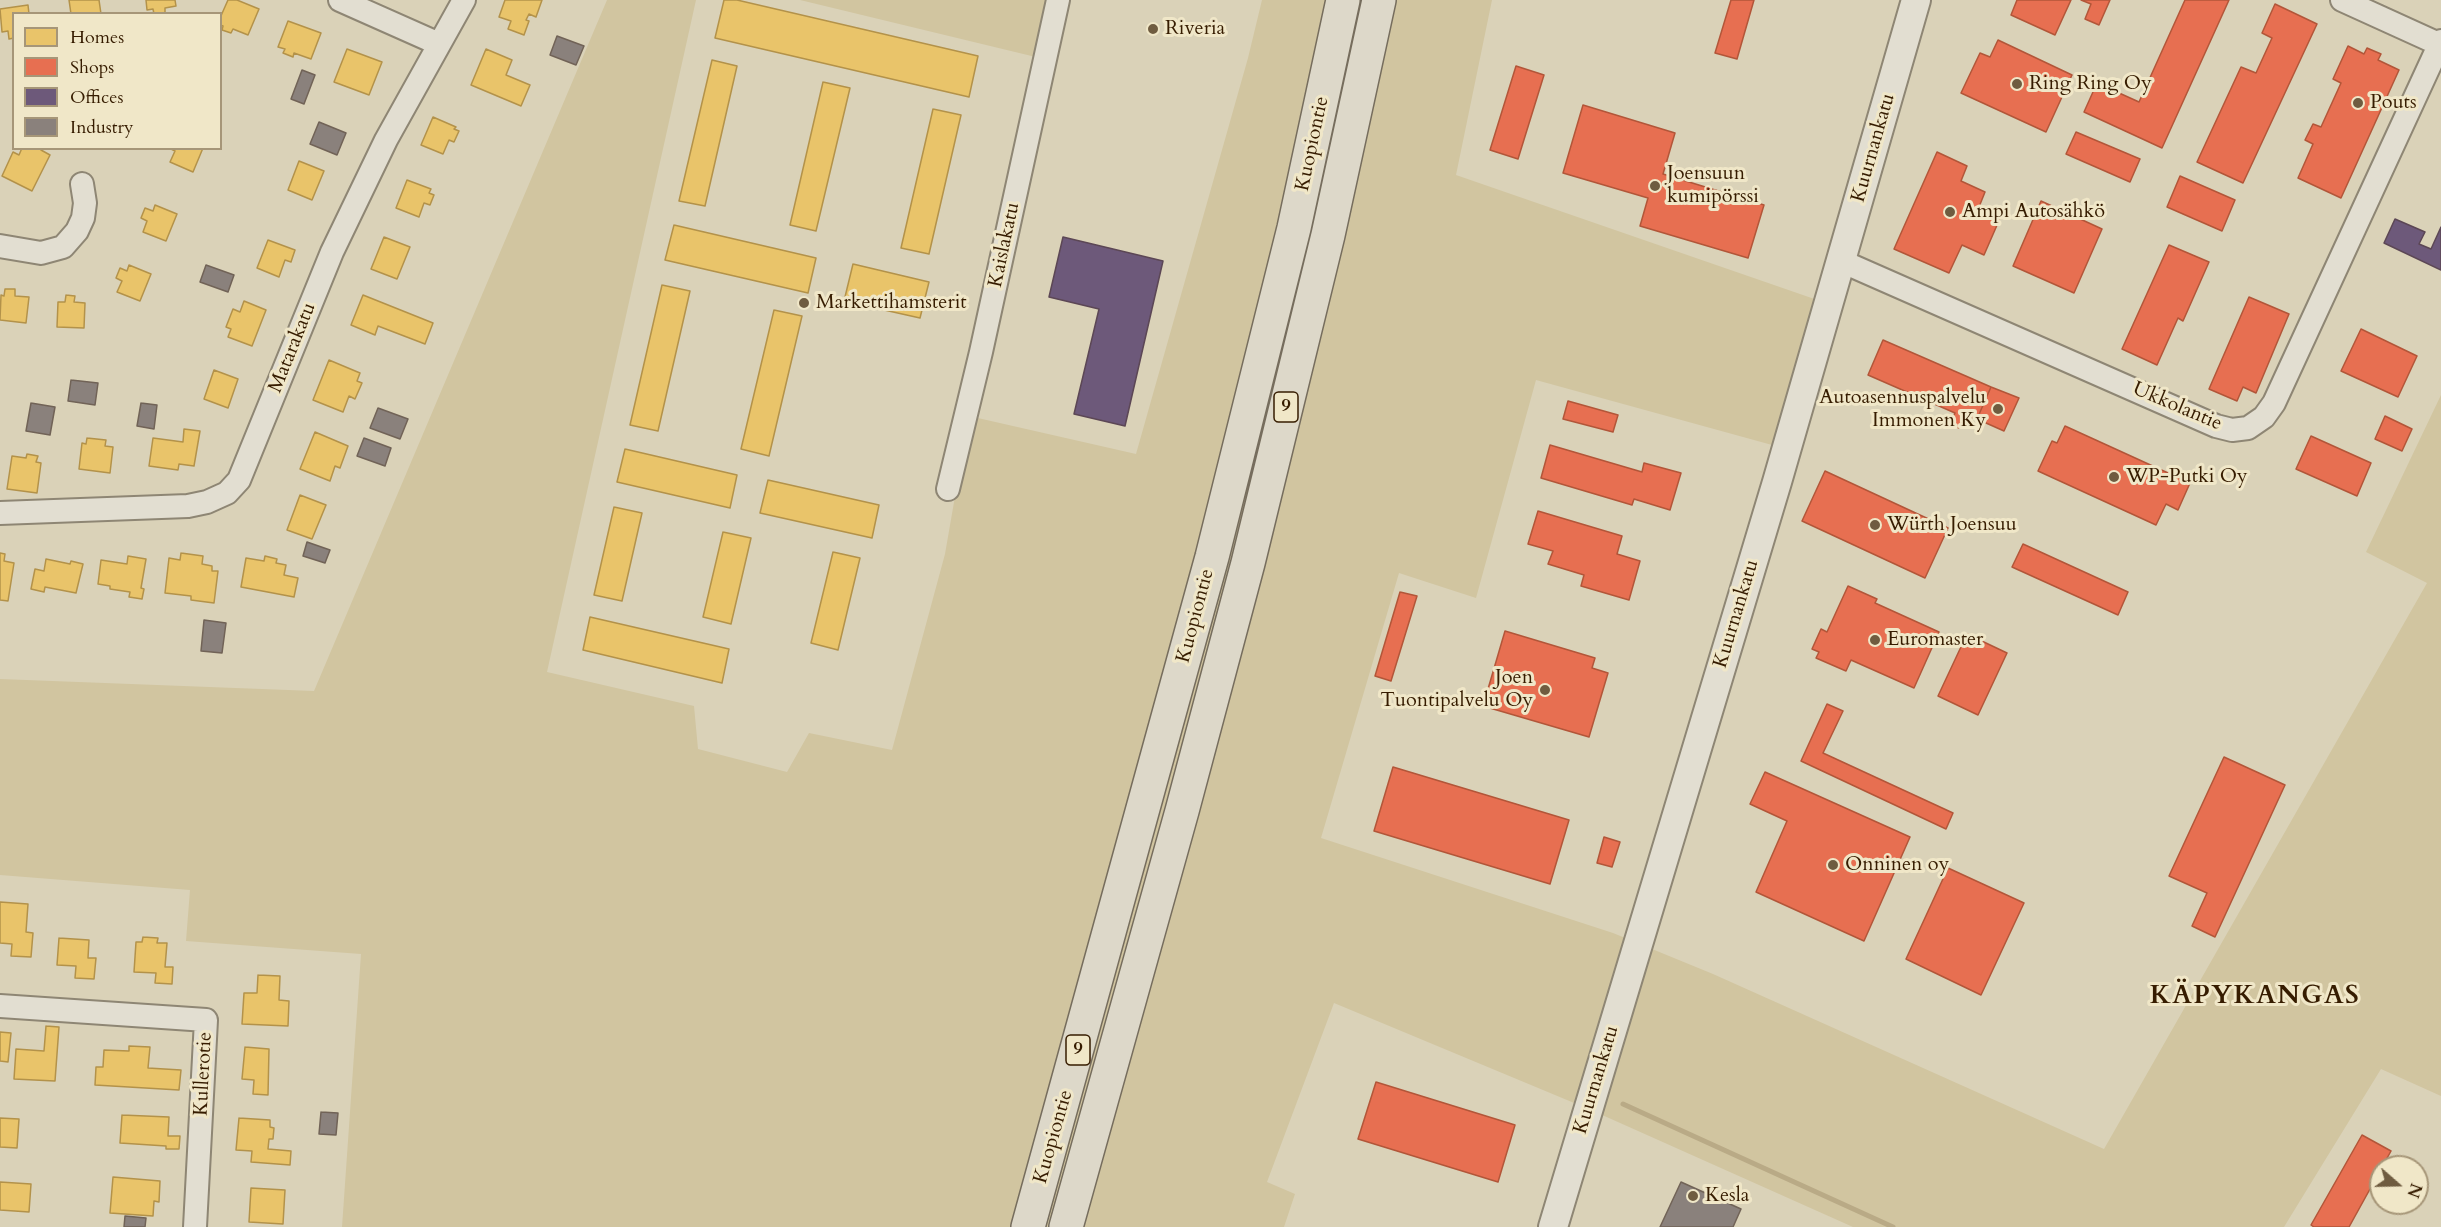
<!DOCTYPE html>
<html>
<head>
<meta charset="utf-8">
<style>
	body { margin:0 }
	#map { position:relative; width:2441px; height:1227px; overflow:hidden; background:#dad2b8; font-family:Cardo,serif }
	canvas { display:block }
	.legend { position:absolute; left:12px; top:12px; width:210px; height:138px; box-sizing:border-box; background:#f0e7c8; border:2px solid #a69678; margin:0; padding:8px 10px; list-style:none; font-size:18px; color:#361c00 }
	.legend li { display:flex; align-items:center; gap:12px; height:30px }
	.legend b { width:30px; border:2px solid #a69678 }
	.north { position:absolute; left:2369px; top:1155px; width:60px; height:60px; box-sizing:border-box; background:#f0e7c8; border:2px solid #a69678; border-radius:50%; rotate:110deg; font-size:16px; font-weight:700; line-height:24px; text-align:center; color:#361c00 }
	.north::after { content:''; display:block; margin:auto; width:21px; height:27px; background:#6f5c40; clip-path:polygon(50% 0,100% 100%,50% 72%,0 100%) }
</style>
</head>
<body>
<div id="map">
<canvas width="2441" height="1227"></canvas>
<ul class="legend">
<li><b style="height:16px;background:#e9c46a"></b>Homes</li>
<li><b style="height:16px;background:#e76f51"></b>Shops</li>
<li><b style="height:16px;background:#6d597a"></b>Offices</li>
<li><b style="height:16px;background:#8a817c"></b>Industry</li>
</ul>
<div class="north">N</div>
</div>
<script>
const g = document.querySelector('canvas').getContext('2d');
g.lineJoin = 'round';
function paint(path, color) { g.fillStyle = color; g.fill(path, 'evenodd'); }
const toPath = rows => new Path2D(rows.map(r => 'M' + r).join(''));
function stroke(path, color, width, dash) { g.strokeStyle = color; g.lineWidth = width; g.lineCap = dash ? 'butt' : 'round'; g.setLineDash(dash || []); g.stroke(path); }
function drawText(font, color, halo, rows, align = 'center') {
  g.font = font + ' Cardo,serif'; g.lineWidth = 6; g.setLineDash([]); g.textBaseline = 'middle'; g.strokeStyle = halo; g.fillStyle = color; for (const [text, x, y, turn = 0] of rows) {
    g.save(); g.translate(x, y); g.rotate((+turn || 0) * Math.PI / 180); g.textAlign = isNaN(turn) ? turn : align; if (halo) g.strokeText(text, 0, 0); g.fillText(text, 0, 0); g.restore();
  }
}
const green = toPath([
	[607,0,696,0,547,672,694,706,698,749,787,772,809,733,892,750,945,554,969,416,1136,454,1248,58,1262,0,1492,0,1456,175,1826,303,1783,448,1536,380,1476,598,1399,573,1321,838,1613,933,1713,974,2104,1149,2427,583,2366,552,2441,395,2441,1096,2381,1069,2284,1227,1853,1227,1591,1110,1334,1003,1267,1182,1295,1194,1284,1227,342,1227,361,954,186,941,190,890,0,875,0,679,314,691],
	[800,0,1058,0,1044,59]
]);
const homes = toPath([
	[69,0,99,0,101,14,71,14,69,0],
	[146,0,175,0,176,6,165,8,165,14,154,14,153,9,147,10,146,0],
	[228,0,237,0,259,9,248,35,233,29,231,33,222,30,223,26,220,25,220,18,228,0],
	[505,0,542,0,536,17,529,14,526,20,529,21,524,35,508,29,511,21,499,17,505,0],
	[724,0,737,0,978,56,969,97,715,38,724,0],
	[28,5,29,14,14,14,14,38,9,39,8,31,2,32,0,9,28,5],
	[288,21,321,33,311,59,294,53,293,57,283,53,285,49,278,47,288,21],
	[347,49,382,62,369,95,334,82,347,49],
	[486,49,512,60,506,75,530,85,521,106,471,85,486,49],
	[712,60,737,66,705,206,679,201,712,60],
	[823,82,850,88,816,231,790,225,823,82],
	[933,109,961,115,929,254,901,248,933,109],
	[433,117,456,127,454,129,459,131,454,142,449,140,443,154,421,145,433,117],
	[22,148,42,148,41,150,50,155,32,191,2,176,13,152,19,155,22,148],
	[169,148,203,148,193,172,170,162,175,151,169,148],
	[299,161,324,171,312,200,288,190,299,161],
	[407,180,431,189,429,193,434,195,430,205,424,203,419,217,396,208,407,180],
	[155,205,177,214,166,241,143,232,147,221,141,218,145,208,153,211,155,205],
	[674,225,816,258,808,293,665,260,674,225],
	[384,237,410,247,397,279,371,269,384,237],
	[268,240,295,250,291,262,285,260,279,277,257,268,268,240],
	[853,264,929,282,920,318,844,301,853,264],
	[129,265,151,274,140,301,117,292,122,281,116,278,120,268,127,271,129,265],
	[662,285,690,291,658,431,630,425,662,285],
	[5,289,15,289,15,296,29,297,26,323,0,320,1,295,4,296,5,289],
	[66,295,75,296,74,302,85,303,84,328,57,327,58,302,65,302,66,295],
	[363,295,433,323,425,344,378,326,375,335,351,325,363,295],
	[244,301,266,310,252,346,228,337,231,329,226,327,233,309,240,312,244,301],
	[774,310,802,316,769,456,741,449,774,310],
	[329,360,360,373,357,381,362,383,355,399,349,396,343,412,313,400,329,360],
	[214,370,238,379,228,408,204,399,214,370],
	[184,429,200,431,194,466,179,464,178,470,149,466,153,438,183,442,184,429],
	[315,432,348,446,340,468,335,466,330,481,300,469,315,432],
	[87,438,106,440,105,446,113,447,110,473,79,469,82,443,86,444,87,438],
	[625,449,737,475,730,508,617,482,625,449],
	[27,454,38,456,36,462,41,463,37,493,7,489,12,456,26,458,27,454],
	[768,480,879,505,872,538,760,513,768,480],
	[300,495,326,505,312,539,287,530,300,495],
	[614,507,642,513,622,601,594,595,614,507],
	[723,532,751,538,731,624,703,617,723,532],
	[833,552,860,558,838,650,811,643,833,552],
	[0,553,5,554,4,561,14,563,8,601,0,600,0,553],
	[181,553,203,556,202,564,212,566,212,571,218,571,214,603,191,600,191,596,165,593,169,558,180,560,181,553],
	[128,556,146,559,141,588,144,589,142,599,129,597,130,592,110,589,110,586,98,584,101,560,127,564,128,556],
	[265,556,277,559,276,563,286,565,284,575,298,578,294,597,241,587,246,558,264,561,265,556],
	[46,559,70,564,71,561,83,564,76,593,45,587,44,592,31,589,35,569,44,571,46,559],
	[590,617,729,649,722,683,583,650,590,617],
	[0,902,28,904,26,932,33,933,31,957,11,956,12,944,0,943,0,902],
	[143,937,158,938,157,943,167,943,165,967,173,967,172,984,155,983,156,973,134,972,136,942,142,942,143,937],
	[59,938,89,940,88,958,96,958,94,979,75,978,76,966,57,965,59,938],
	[258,975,280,976,279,1000,289,1001,288,1026,242,1024,244,993,257,993,258,975],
	[46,1026,59,1027,55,1081,14,1079,16,1049,44,1051,46,1026],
	[0,1032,11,1033,8,1062,0,1061,0,1032],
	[129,1046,150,1047,148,1068,181,1070,179,1090,95,1085,96,1067,103,1067,104,1050,129,1051,129,1046],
	[245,1047,269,1049,268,1095,253,1094,254,1080,242,1079,245,1047],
	[122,1115,169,1117,168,1136,180,1136,179,1149,166,1149,166,1146,120,1143,122,1115],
	[0,1118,19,1119,17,1148,0,1147,0,1118],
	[239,1118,270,1120,270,1127,274,1128,273,1139,269,1139,268,1149,291,1151,290,1165,251,1162,252,1151,236,1150,239,1118],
	[113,1177,160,1181,159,1202,154,1201,153,1216,110,1213,113,1177],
	[0,1182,31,1184,29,1212,0,1210,0,1182],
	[251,1188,285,1190,283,1224,249,1222,251,1188]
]);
const shops = toPath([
	[1731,0,1754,0,1737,59,1715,53,1731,0],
	[2017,0,2071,0,2055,35,2011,15,2017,0],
	[2081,0,2110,0,2099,25,2085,19,2091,4,2081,0],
	[2185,0,2229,0,2162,148,2084,112,2097,83,2139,102,2185,0],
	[2275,4,2317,24,2243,183,2197,162,2241,67,2256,73,2272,38,2262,33,2275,4],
	[1998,40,2072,75,2046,132,1961,93,1980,53,1990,57,1998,40],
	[2348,46,2364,54,2367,48,2381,54,2378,60,2399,70,2341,198,2298,178,2313,144,2305,140,2313,124,2321,127,2341,83,2333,79,2348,46],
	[1516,66,1544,75,1518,159,1490,150,1516,66],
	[1583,105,1675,133,1663,174,1764,205,1748,258,1640,226,1648,198,1563,173,1583,105],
	[2076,132,2140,159,2130,182,2066,154,2076,132],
	[1937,152,1967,166,1961,181,1985,192,1979,207,2001,216,1984,255,1962,245,1949,273,1894,249,1937,152],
	[2180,176,2235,200,2222,231,2167,207,2180,176],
	[2041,201,2102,229,2074,293,2013,266,2041,201],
	[2169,245,2209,262,2183,321,2178,318,2157,365,2122,349,2169,245],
	[2249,297,2289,314,2256,393,2243,387,2237,401,2209,389,2249,297],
	[2361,329,2417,356,2398,397,2341,371,2361,329],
	[1883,340,1991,387,1977,419,1967,416,1959,428,1950,424,1955,413,1868,375,1883,340],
	[1991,387,2019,398,2004,431,1977,419,1991,387],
	[1568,401,1618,415,1613,432,1563,419,1568,401],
	[2385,416,2412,429,2402,451,2375,439,2385,416],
	[2065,426,2190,483,2178,510,2166,504,2156,525,2038,471,2052,441,2057,443,2065,426],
	[2311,436,2371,463,2357,496,2296,469,2311,436],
	[1550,445,1642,472,1644,463,1681,473,1670,510,1634,499,1632,505,1541,478,1550,445],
	[1825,471,1948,528,1925,578,1802,521,1825,471],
	[1538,511,1622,536,1617,554,1640,561,1629,600,1581,586,1584,575,1548,564,1553,551,1528,544,1538,511],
	[2023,544,2128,592,2118,615,2012,567,2023,544],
	[1848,586,1877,599,1875,603,1939,632,1914,688,1851,660,1846,671,1816,658,1819,652,1812,649,1821,629,1827,632,1848,586],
	[1400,592,1417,596,1391,681,1375,676,1400,592],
	[1505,631,1595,658,1592,668,1608,673,1589,737,1483,706,1505,631],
	[1967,634,2007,653,1978,715,1938,696,1967,634],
	[1827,704,1843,711,1823,753,1953,813,1946,829,1801,761,1827,704],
	[2224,757,2285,785,2215,937,2192,926,2207,893,2169,876,2224,757],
	[1393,767,1569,820,1550,884,1374,831,1393,767],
	[1765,772,1910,837,1864,941,1756,892,1787,821,1750,804,1765,772],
	[1604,837,1620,842,1612,867,1597,863,1604,837],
	[1948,868,2024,903,1981,995,1906,959,1948,868],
	[1376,1082,1515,1125,1498,1182,1358,1139,1376,1082],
	[2362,1135,2391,1151,2349,1227,2314,1227,2311,1225,2362,1135]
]);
const offices = toPath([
	[2395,219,2425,232,2419,244,2431,249,2441,227,2441,270,2384,243,2395,219],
	[1063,237,1163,261,1125,426,1074,414,1099,309,1049,297,1063,237]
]);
const industry = toPath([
	[557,36,584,46,576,65,550,55,557,36],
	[302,70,315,75,304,104,291,99,302,70],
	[319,122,346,133,337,155,310,144,319,122],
	[206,265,234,275,228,292,200,282,206,265],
	[71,380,98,383,95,405,68,401,71,380],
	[31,403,55,407,50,435,26,431,31,403],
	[141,403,157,405,154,429,137,426,141,403],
	[378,408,408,419,400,439,370,428,378,408],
	[364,438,391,448,385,466,357,456,364,438],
	[307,542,330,550,325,563,303,556,307,542],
	[204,620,226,623,222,653,201,651,204,620],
	[321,1112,338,1113,336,1135,319,1134,321,1112],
	[1681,1182,1741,1209,1733,1227,1660,1227,1681,1182],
	[125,1216,146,1218,145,1227,124,1227,125,1216]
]);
const stream = toPath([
	[1623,1104,1893,1227]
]);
const minor = toPath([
	[340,0,439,44],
	[2342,0,2441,45],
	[0,246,41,253,63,247,77,231,83,218,85,203,82,184],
	[1841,261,2216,426,2232,430,2248,428,2264,417,2274,403,2441,41],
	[948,489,981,352,1058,0],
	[0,513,188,506,207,502,227,493,239,480,332,252,386,140,464,0],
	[0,1006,206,1020,195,1227]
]);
const tertiary = toPath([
	[1553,1227,1777,482,1916,0]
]);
const motorway = toPath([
	[1028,1227,1212,557,1294,228,1343,0],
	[1066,1227,1182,811,1248,563,1328,235,1379,0]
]);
const markers = [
	[1153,29,6,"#6f5c40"],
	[2017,84,6,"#6f5c40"],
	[2358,103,6,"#6f5c40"],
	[1655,186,6,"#6f5c40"],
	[1950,212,6,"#6f5c40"],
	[804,303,6,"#6f5c40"],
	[1998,409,6,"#6f5c40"],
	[2114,477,6,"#6f5c40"],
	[1875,525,6,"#6f5c40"],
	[1875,640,6,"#6f5c40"],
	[1545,690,6,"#6f5c40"],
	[1833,865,6,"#6f5c40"],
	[1693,1196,6,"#6f5c40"]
];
const shields = [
	[1286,407,24],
	[1078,1050,24]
];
const shieldNames = [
	["9",1286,407],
	["9",1078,1050]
];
const poiNames = [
	["Riveria",1165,29],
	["Ring Ring Oy",2029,84],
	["Pouts",2370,103],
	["Joensuun",1667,174],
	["kumipörssi",1667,197],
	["Ampi Autosähkö",1962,212],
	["Markettihamsterit",816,303],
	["Autoasennuspalvelu",1986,398,"right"],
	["Immonen Ky",1986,421,"right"],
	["WP-Putki Oy",2126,477],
	["Würth Joensuu",1887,525],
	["Euromaster",1887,640],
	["Joen",1533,678,"right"],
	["Tuontipalvelu Oy",1533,701,"right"],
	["Onninen oy",1845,865],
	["Kesla",1705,1196]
];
const streetNames = [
	["Kuopiontie",1313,144,-78],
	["Kuurnankatu",1874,148,-74],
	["Kaislakatu",1005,245,-78],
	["Matarakatu",293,348,-68],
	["Ukkolantie",2177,407,23],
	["Kuurnankatu",1737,614,-73],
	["Kuopiontie",1196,616,-75],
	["Kullerotie",204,1074,-87],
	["Kuurnankatu",1597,1080,-73],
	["Kuopiontie",1054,1137,-74]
];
const districtNames = [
	["KÄPYKANGAS",2255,997]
];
paint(green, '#d1c5a0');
paint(homes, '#e9c46a');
stroke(homes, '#b3924a', 1.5);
paint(shops, '#e76f51');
stroke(shops, '#b25639', 1.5);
paint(offices, '#6d597a');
stroke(offices, '#5c4755', 1.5);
paint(industry, '#8a817c');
stroke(industry, '#716357', 1.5);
stroke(stream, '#b9aa86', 5);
stroke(minor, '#8e8674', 26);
stroke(tertiary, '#8e8674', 32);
stroke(motorway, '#766d5d', 36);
stroke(minor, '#e2ded1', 22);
stroke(tertiary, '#e2ded1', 28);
stroke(motorway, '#ddd8c9', 33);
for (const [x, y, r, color] of markers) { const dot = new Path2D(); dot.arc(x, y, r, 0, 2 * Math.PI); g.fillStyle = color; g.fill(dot); stroke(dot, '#f0e7c8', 2); }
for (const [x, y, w] of shields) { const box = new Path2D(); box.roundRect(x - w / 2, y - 15, w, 30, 4.5); g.fillStyle = '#f0e7c8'; g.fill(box); stroke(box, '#361c00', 1.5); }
drawText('bold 18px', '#361c00', null, shieldNames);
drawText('20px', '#361c00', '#f0e7c8', poiNames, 'left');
drawText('20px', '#361c00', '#f0e7c8', streetNames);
g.letterSpacing = '1.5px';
drawText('bold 26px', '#361c00', '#f0e7c8', districtNames);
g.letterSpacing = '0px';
</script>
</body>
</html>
